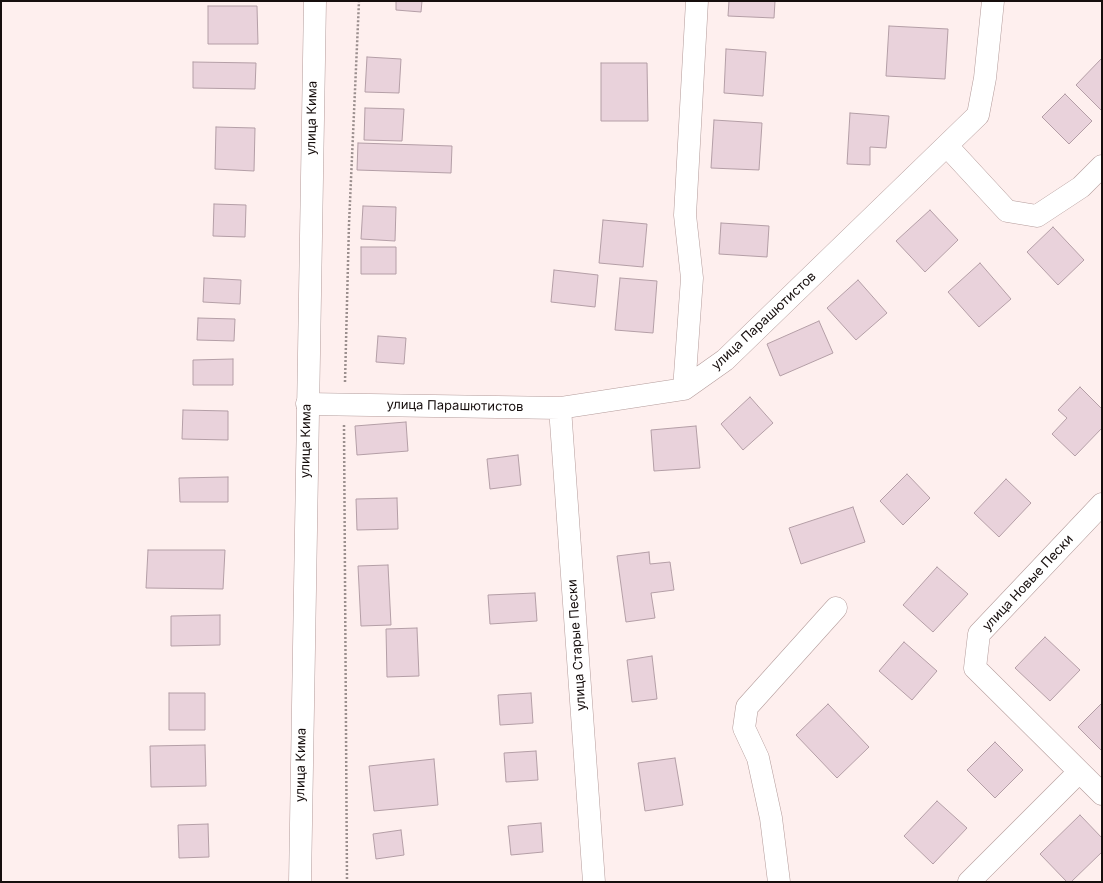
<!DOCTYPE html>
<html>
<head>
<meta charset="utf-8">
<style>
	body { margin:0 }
	#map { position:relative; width:1103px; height:883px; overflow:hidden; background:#feefee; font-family:Inter,sans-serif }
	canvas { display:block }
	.frame { position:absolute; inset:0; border:2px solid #160e0d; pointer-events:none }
</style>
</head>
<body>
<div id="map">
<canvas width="1103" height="883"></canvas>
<div class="frame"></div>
</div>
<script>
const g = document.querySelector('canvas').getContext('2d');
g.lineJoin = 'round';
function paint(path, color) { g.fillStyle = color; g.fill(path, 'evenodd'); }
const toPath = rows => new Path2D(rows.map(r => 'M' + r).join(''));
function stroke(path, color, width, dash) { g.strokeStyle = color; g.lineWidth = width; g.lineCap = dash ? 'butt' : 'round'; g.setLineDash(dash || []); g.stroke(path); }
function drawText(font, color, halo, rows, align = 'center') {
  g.font = font + ' Inter,sans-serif'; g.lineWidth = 4; g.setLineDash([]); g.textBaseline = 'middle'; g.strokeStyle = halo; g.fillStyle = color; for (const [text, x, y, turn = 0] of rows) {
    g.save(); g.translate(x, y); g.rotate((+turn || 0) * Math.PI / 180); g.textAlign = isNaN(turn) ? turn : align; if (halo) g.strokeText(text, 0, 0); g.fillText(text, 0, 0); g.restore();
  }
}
const building = toPath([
	[396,1,422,1,421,12,396,10,396,1],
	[729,1,775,1,774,18,728,16,729,1],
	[208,6,257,6,258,44,208,44,208,6],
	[889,26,948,29,945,79,886,76,889,26],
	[726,49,766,52,763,96,724,93,726,49],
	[367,57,401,59,399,93,365,92,367,57],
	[1102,58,1102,111,1076,85,1102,58],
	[193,62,256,63,255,89,193,88,193,62],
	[601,63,647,63,648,121,601,121,601,63],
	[1065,94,1092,121,1069,144,1042,117,1065,94],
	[365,108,404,109,402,141,364,140,365,108],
	[850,113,889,116,886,148,870,147,870,165,847,164,850,113],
	[714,120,762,123,759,170,711,168,714,120],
	[216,127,255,128,254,171,215,169,216,127],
	[358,143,452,146,451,173,357,170,358,143],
	[214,204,246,205,245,237,213,236,214,204],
	[363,206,396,207,395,241,361,239,363,206],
	[930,210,958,240,925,272,896,241,930,210],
	[603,220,647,224,643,267,599,263,603,220],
	[721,223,769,226,767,257,719,254,721,223],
	[1053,227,1084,260,1058,285,1027,252,1053,227],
	[361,247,396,247,396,274,361,274,361,247],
	[980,263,1011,299,979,327,948,292,980,263],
	[554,270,598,275,595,307,551,302,554,270],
	[204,278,241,280,240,304,203,302,204,278],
	[620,278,657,281,653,333,615,330,620,278],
	[858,280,887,313,856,340,827,308,858,280],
	[198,318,235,319,234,341,197,340,198,318],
	[819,321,833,353,780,376,767,344,819,321],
	[378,336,406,338,404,364,376,362,378,336],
	[233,359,233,385,193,385,193,360,233,359],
	[1080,387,1102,409,1102,428,1075,456,1052,434,1067,418,1058,410,1080,387],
	[750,397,773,423,743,450,721,424,750,397],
	[183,410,228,411,228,440,182,439,183,410],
	[406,422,408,451,357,455,355,426,406,422],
	[696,426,700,468,654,471,651,430,696,426],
	[518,455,521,485,490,489,487,459,518,455],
	[907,474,930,498,903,525,880,501,907,474],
	[228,477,228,502,180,502,179,478,228,477],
	[1006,479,1031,503,999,537,974,513,1006,479],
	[397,498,398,529,357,530,356,499,397,498],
	[853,507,865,542,801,564,789,528,853,507],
	[148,550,225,550,223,589,146,588,148,550],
	[649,552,650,564,670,562,674,590,651,593,655,618,626,622,617,556,649,552],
	[388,565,391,625,361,626,358,566,388,565],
	[937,567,968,594,933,632,903,605,937,567],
	[535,593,537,621,490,624,488,595,535,593],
	[220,615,220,645,171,646,171,616,220,615],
	[417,628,419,676,387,677,386,629,417,628],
	[1045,637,1080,670,1050,701,1015,668,1045,637],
	[904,642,937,671,912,700,879,671,904,642],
	[652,656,657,699,632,702,627,660,652,656],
	[169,693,205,693,205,730,169,730,169,693],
	[531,693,533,723,500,725,498,695,531,693],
	[1102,703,1102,751,1078,727,1102,703],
	[828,704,869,747,837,778,796,735,828,704],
	[995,742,1023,770,995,798,967,770,995,742],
	[205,745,206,786,151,787,150,746,205,745],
	[536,751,538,780,506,782,504,753,536,751],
	[675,758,683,805,645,811,638,763,675,758],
	[434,759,438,805,374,811,369,766,434,759],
	[937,801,967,828,933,864,904,836,937,801],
	[1080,815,1102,838,1102,852,1071,882,1067,882,1040,854,1080,815],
	[541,823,543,852,511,855,508,826,541,823],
	[208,824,209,857,179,858,178,825,208,824],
	[401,830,404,855,376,859,373,834,401,830]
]);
const path = toPath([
	[345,382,349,224,359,1],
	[344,425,347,882]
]);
const minor = toPath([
	[947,146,1007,211,1037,216,1081,187,1102,166],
	[684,389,692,278,685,215,697,1],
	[307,404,560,408,684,389,725,360,978,115,985,78,993,1],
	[560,408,594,882],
	[1102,504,979,634,975,668,1102,794],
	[779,882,771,818,758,758,744,728,747,707,836,608],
	[969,882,1079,772]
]);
const major = toPath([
	[300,882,315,1]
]);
const streetNames = [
	["улица Кима",312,118,-89],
	["улица Парашютистов",764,321,-43],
	["улица Парашютистов",455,406,1],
	["улица Кима",306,441,-89],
	["улица Новые Пески",1028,583,-47],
	["улица Старые Пески",577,645,-94],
	["улица Кима",301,765,-89]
];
paint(building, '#e9d2db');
stroke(building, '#b49ea6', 1);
stroke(minor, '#b49c9b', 23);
stroke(major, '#b49c9b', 23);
stroke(path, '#9b8f8e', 2.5, [2, 2]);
stroke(minor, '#fff', 22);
stroke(major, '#fff', 22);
drawText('13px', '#160e0d', '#fff', streetNames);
</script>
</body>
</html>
